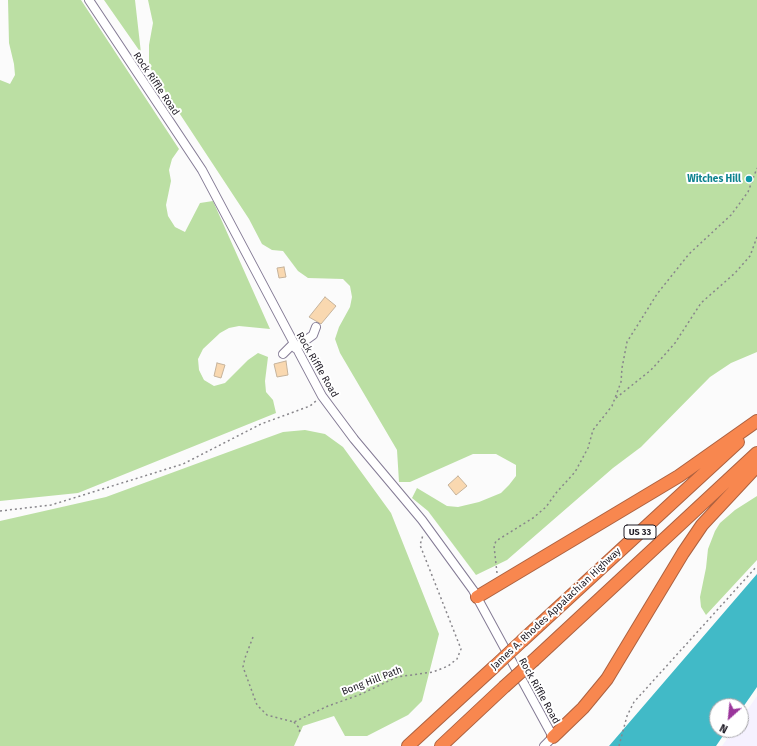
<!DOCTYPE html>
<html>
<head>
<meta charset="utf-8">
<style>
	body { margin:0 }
	#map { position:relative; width:757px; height:746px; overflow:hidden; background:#fbfbfb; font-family:"Fira Sans",sans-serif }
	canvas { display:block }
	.north { position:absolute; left:709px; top:698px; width:40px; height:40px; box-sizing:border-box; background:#fff; border:1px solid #a5a4a8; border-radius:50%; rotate:207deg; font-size:11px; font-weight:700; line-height:16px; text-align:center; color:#1f1b25 }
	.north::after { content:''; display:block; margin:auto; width:14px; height:18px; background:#9a359b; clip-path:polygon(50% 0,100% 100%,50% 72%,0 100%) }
</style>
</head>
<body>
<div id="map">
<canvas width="757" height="746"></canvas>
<div class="north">N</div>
</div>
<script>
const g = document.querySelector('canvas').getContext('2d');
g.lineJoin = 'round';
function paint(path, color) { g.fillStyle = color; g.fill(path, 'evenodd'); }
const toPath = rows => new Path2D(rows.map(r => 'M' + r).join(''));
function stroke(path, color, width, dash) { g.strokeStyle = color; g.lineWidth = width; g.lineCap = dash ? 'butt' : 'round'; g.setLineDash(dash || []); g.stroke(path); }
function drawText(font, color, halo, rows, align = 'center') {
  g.font = font + ' "Fira Sans",sans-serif'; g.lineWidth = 4; g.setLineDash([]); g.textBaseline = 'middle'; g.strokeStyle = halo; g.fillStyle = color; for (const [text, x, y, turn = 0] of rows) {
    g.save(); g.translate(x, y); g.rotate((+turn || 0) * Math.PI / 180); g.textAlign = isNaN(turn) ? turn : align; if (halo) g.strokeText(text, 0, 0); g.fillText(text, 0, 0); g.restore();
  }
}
const built = toPath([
	[757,696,757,746,722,746,733,730,741,730,741,719]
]);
const green = toPath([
	[8,0,81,0,179,149,172,159,169,170,171,181,166,205,168,216,175,227,185,232,200,203,213,201,270,329,239,326,229,328,220,333,203,349,198,359,199,370,204,380,214,386,225,383,248,360,258,353,268,357,265,381,266,392,273,400,276,413,78,493,0,501,0,80,10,84,15,75,14,64,9,43],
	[104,0,135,0,141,53],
	[148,0,757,0,757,352,731,363,710,377,641,447,613,468,507,560,476,575,428,511,412,498,417,488,447,506,458,507,479,502,501,493,509,485,516,476,516,465,496,454,473,454,410,482,399,482,397,450,340,353,335,339,339,327,350,307,352,297,350,286,343,279,308,278,298,271,283,251,272,250,262,244,249,219,149,67,149,45,153,23],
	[305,430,325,434,343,447,391,513,439,634,422,701,408,715,367,736,345,736,334,716,303,726,294,746,0,746,0,521,106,497,261,440,283,432],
	[757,496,757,560,706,615,701,607,700,597,706,568,708,549,715,531,720,523,735,510]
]);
const water = toPath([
	[757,574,757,687,741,710,741,706,717,706,717,730,727,730,716,746,609,746]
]);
const building = toPath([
	[284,267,286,277,279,278,277,268,284,267],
	[325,297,336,306,321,324,309,317,325,297],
	[286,361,288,375,277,377,274,364,286,361],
	[217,363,225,365,221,378,214,376,217,363],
	[458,476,467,486,456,495,448,485,458,476]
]);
const path = toPath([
	[616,398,651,370,675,343,701,303,735,273,750,256,757,237],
	[0,511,51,505,183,464,261,424,310,406,316,401],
	[497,573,494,546,496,541,533,518,546,507,556,493,575,472,588,448,593,430,612,406,621,382,622,368,627,342,657,294,689,254,731,215,748,192,757,168],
	[253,637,245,658,243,667,257,705,267,715,294,722,328,706,359,695,397,677,433,672,448,666,457,659,461,649,420,545,423,535],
	[294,722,300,729,299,733],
	[619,746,627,716,634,702,757,566]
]);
const minor = toPath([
	[89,0,202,170,322,396,354,439,422,520,473,590,553,737,544,746],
	[295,348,313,335,316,327],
	[283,354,293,344]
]);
const highway = toPath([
	[477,597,679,476,757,421],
	[523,640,738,442],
	[534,660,757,453],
	[553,737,583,708,607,679,683,553,702,525,757,466],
	[408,746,494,667],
	[441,746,504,687]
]);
const highwayBridge = toPath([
	[494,667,523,640],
	[504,687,534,660]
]);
const markers = [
	[749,179,4,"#0f9aa8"]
];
const shields = [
	[640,532,32]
];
const shieldNames = [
	["US 33",640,532]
];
const streetNames = [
	["Rock Riffle Road",156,84,56],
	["Rock Riffle Road",317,365,60],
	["James A. Rhodes Appalachian Highway",556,609,-43],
	["Bong Hill Path",372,681,-21],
	["Rock Riffle Road",539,691,61]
];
const cultureNames = [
	["Witches Hill",741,179]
];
paint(built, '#f5f1ff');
paint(green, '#bbdfa3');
paint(water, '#41bac7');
paint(building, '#f9d8b0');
stroke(building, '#c6b39b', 1);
stroke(minor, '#847b95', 10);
stroke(highway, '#ac6140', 14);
stroke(path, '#88868b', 1.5, [2, 3]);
stroke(minor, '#fff', 8);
stroke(highway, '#f8874f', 12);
stroke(highwayBridge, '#ac6140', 14, []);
stroke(highwayBridge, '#f8874f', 12);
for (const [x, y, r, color] of markers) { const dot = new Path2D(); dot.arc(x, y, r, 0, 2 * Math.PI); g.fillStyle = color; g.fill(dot); stroke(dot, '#fff', 1.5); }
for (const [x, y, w] of shields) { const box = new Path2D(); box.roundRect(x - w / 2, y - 7, w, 14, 3); g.fillStyle = '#fff'; g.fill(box); stroke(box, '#1f1b25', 1); }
drawText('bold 9px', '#1f1b25', null, shieldNames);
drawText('10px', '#1f1b25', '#fff', streetNames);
drawText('bold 10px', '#0d838f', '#fff', cultureNames, 'right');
</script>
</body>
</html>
